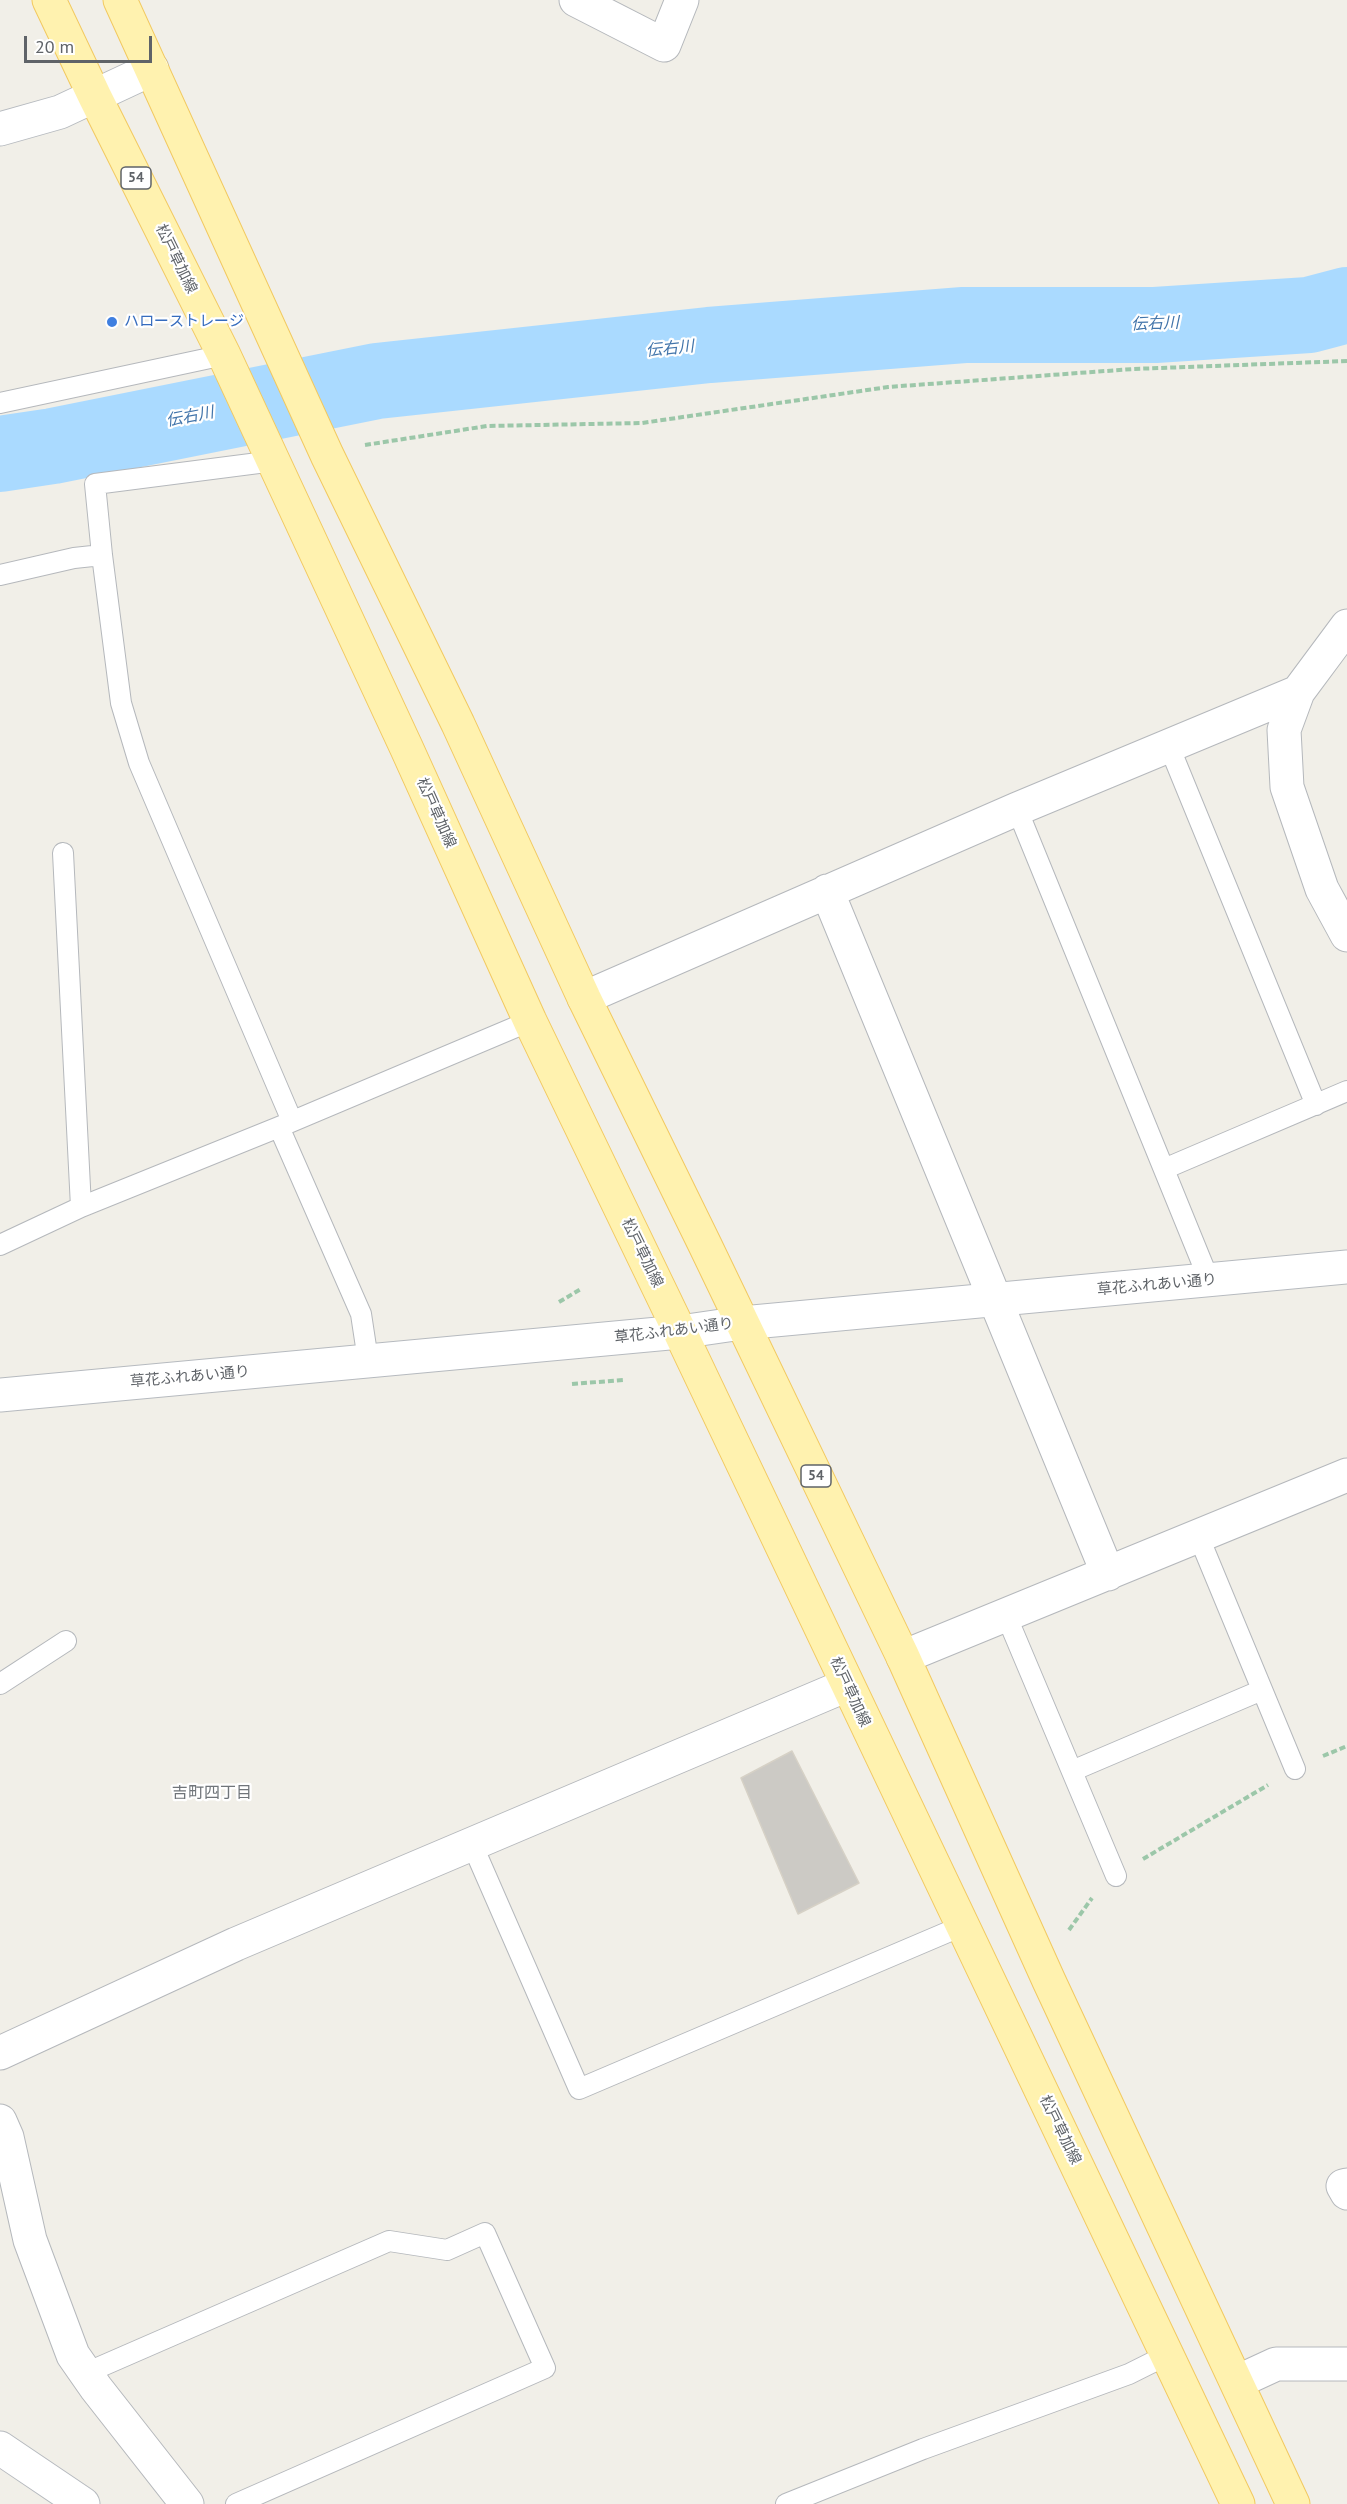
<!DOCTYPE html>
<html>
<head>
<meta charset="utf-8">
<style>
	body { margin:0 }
	#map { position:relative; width:1347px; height:2504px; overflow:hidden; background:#f1efe8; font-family:"PT Sans",sans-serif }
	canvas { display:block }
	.scale { position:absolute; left:24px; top:36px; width:128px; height:27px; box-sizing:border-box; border:3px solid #5f6368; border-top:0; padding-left:8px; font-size:18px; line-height:21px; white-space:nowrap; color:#5f6368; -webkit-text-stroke:4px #fff; paint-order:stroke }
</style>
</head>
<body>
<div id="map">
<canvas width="1347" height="2504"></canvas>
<div class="scale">20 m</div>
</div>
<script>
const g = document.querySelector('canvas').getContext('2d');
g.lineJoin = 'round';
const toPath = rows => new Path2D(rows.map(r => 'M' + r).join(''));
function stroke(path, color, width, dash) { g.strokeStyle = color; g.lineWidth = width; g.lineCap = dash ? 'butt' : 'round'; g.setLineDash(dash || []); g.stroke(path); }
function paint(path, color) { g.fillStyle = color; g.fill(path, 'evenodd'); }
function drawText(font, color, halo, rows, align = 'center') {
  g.font = font + ' "PT Sans","Noto Sans JP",sans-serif'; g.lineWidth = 4.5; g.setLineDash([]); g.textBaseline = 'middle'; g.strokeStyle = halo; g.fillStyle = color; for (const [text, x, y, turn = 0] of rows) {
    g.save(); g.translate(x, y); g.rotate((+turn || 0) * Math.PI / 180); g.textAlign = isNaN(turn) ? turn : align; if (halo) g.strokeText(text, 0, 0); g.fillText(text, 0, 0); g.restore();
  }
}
const river = toPath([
	[0,454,53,446,377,381,709,345,964,325,1155,325,1309,315,1347,305]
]);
const building = toPath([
	[792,1751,859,1883,798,1914,741,1778,792,1751]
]);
const path = toPath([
	[365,445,487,426,642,423,888,387,1133,369,1347,361],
	[559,1302,581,1289],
	[572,1384,623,1380],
	[1323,1756,1347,1746],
	[1143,1859,1268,1785],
	[1069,1930,1092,1898]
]);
const lane = toPath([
	[0,403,224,355],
	[274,461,95,484,102,555,121,703,139,763,292,1121],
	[0,575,74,558,102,555],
	[1169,746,1316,1105],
	[1017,809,1209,1280],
	[63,853,81,1207],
	[279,1127,361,1314,368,1360],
	[1164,1169,1347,1091],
	[0,1245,81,1207,279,1127,530,1021],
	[1198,1535,1295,1769],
	[1006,1615,1116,1876],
	[0,1684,66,1641],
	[1072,1771,1262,1690],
	[472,1844,579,2089,962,1926],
	[86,2373,389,2241,447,2250,485,2233,545,2368,236,2504],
	[786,2504,923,2449,1129,2374,1167,2355]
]);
const street = toPath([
	[576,0,664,45,682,0],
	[1347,626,1298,692,1284,730,1287,787,1322,889,1347,935],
	[827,891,1108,1574],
	[584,998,1017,809,1298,692],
	[903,1657,1347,1475],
	[0,2053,236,1944,847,1685],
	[0,2121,7,2137,30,2240,73,2355,96,2388,187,2504],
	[1347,2185,1343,2186,1347,2193],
	[1237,2382,1276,2364,1347,2364]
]);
const secondary = toPath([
	[0,129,60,112,152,69],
	[0,1395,680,1332,742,1323,1347,1267],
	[0,2448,83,2504]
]);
const primary = toPath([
	[49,0,95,97,224,355,407,749,530,1021,680,1332,1238,2504],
	[120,0,327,455,458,724,584,998,705,1245,903,1657,1049,1981,1293,2504]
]);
const markers = [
	[112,322,6,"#3f7fe0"]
];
const shields = [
	[136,178,30],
	[816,1476,30]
];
const shieldNames = [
	["54",136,178],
	["54",816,1476]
];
const streetNames = [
	["松戸草加線",176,259,64],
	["松戸草加線",436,813,66],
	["松戸草加線",642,1253,64],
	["草花ふれあい通り",1157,1285,-5],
	["草花ふれあい通り",674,1331,-7],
	["草花ふれあい通り",190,1377,-5],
	["松戸草加線",850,1692,65],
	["松戸草加線",1060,2130,64]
];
const shopNames = [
	["ハローストレージ",124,322]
];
const waterNames = [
	["伝右川",1155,324,-2],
	["伝右川",670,349,-6],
	["伝右川",190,417,-11]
];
const neighbourhoodNames = [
	["吉町四丁目",212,1793]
];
stroke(river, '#aadaff', 76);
paint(building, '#cccac5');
stroke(building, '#d6d1c6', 1.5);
stroke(lane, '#b5b8bc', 22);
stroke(street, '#b5b8bc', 35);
stroke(secondary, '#b6babf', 35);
stroke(primary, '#f2c960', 35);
stroke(path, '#9cc7a9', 4, [6, 3]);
stroke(lane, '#fff', 20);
stroke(street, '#fff', 33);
stroke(secondary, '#fff', 33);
stroke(primary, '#fff2af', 33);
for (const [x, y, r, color] of markers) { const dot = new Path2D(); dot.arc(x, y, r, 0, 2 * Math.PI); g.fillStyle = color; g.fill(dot); stroke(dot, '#fff', 2); }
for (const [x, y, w] of shields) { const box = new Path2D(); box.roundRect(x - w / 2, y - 11, w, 22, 4.5); g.fillStyle = '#fff'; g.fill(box); stroke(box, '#5f6368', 1.5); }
drawText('bold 14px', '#5f6368', null, shieldNames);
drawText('15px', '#5f6368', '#fff', streetNames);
drawText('15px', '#366cbe', '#fff', shopNames, 'left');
drawText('italic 16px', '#4174aa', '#fff', waterNames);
drawText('16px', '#70757a', '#fff', neighbourhoodNames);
</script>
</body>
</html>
